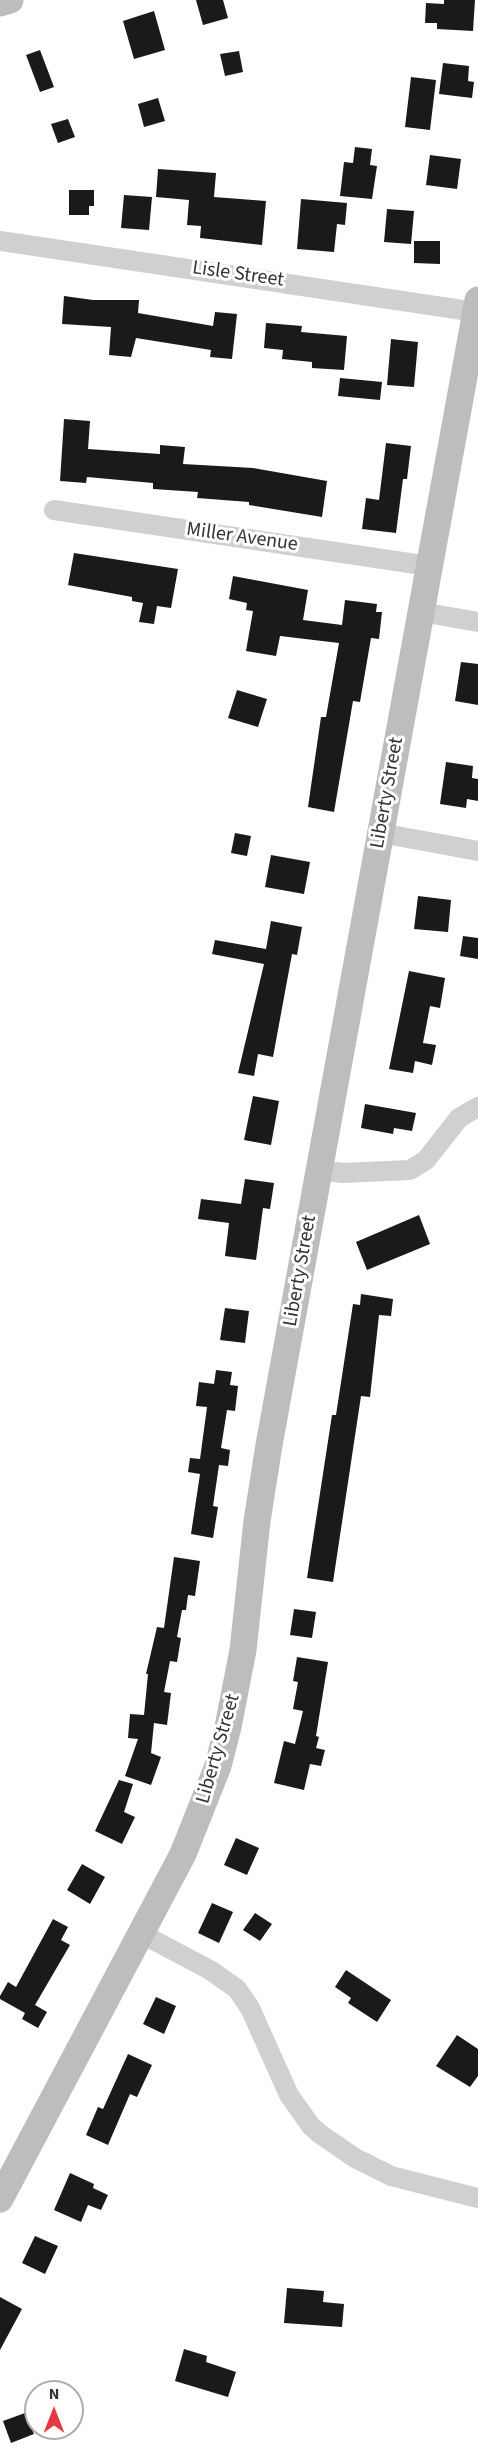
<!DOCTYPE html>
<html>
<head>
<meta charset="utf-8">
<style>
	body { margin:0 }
	#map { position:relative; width:478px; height:2464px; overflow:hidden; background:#fff; font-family:"Source Sans 3",sans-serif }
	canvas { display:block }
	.north { position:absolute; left:24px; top:2380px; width:60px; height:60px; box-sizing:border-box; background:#fff; border:2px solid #adadad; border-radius:50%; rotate:0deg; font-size:16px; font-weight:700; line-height:24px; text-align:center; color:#333 }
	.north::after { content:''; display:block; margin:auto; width:21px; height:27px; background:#e63946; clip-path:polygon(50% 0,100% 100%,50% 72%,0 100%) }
</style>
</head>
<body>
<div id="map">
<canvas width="478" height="2464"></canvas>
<div class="north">N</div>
</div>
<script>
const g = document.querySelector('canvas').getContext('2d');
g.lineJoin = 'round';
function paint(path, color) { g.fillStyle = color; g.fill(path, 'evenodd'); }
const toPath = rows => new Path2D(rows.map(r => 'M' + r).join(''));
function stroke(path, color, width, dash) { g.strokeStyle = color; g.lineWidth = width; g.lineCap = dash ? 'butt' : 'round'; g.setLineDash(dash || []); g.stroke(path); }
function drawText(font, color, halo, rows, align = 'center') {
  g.font = font + ' "Source Sans 3",sans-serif'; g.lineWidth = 6; g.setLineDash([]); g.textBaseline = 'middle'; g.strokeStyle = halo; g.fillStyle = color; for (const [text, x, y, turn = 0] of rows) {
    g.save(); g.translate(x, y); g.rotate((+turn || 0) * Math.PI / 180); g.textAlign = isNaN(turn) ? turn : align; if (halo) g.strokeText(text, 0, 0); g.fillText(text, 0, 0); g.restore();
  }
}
const building = toPath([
	[196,0,223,0,228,18,203,25],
	[444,0,475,0,473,31,437,29,437,23,425,23,426,3,444,4],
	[154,11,165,50,134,59,123,21],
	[40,50,54,87,40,92,26,55],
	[239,51,243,72,225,76,220,54],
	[443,63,469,66,468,81,474,82,472,98,439,94],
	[411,77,436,80,430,130,405,127],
	[158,98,165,121,144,127,138,104],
	[68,119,75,137,58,143,51,124],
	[355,147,372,149,370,165,377,166,372,199,340,196,344,162,353,163],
	[430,155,461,159,457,189,426,185],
	[158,169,216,173,214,197,266,201,262,245,200,238,201,226,187,225,189,200,156,197],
	[69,190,94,190,94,206,89,206,89,215,69,215],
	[124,195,152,197,149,230,121,228],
	[301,199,347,203,345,225,337,224,334,252,297,249],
	[387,209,414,211,411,244,384,242],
	[414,241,440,241,440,264,414,263],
	[64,296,93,300,139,300,138,313,213,326,215,312,237,314,232,359,210,357,211,350,136,338,131,357,109,355,111,327,62,324],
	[266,323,302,326,301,332,347,336,344,370,312,368,312,362,282,359,283,350,264,348],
	[391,339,418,342,414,387,387,385],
	[340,378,382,382,380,400,338,396],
	[64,419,90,421,88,449,160,454,160,445,185,447,183,464,253,468,327,481,322,517,249,505,249,502,197,498,198,492,153,489,153,483,87,477,86,483,60,481],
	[386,443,411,446,407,479,403,479,396,533,362,529,366,498,379,500],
	[74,553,178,569,171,608,157,606,154,624,139,622,143,603,132,601,132,597,68,585],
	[233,576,308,590,303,620,342,625,345,600,377,604,376,612,382,612,379,639,371,638,360,702,353,701,334,812,308,807,321,717,326,717,339,643,280,636,276,656,246,651,253,611,246,610,247,603,229,599],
	[461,662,478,664,478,705,455,701],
	[237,690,267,699,258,727,228,718],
	[446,762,473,766,472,778,478,779,478,801,467,799,466,808,440,804],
	[235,833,251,836,247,856,231,853],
	[271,855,310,862,304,894,265,887],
	[418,896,451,900,448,932,414,929],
	[271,921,302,927,297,955,292,954,273,1057,258,1054,254,1076,238,1073,264,964,212,954,215,940,266,949],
	[463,936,478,938,478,959,460,956],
	[409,971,445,978,440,1008,430,1006,423,1043,436,1045,432,1065,415,1061,413,1073,389,1069],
	[253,1096,279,1101,271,1145,244,1140],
	[365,1104,416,1113,412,1131,394,1128,393,1134,361,1128],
	[245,1179,274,1183,270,1209,263,1208,256,1260,225,1256,229,1223,198,1219,201,1199,241,1204],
	[419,1215,430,1244,367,1270,356,1242],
	[361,1294,393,1299,391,1316,379,1315,370,1397,361,1396,333,1582,307,1578,332,1415,336,1415,353,1304,360,1305],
	[225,1308,249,1311,245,1343,220,1340],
	[216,1370,232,1372,230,1385,238,1386,235,1411,227,1410,221,1448,230,1450,228,1466,219,1465,213,1506,218,1507,213,1538,191,1534,200,1474,188,1472,190,1458,200,1459,207,1407,196,1406,199,1382,214,1384],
	[174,1557,200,1561,195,1596,188,1595,186,1610,182,1610,177,1637,181,1638,177,1662,170,1661,164,1692,171,1693,167,1725,154,1723,151,1753,161,1757,151,1785,125,1776,138,1739,128,1738,130,1714,144,1715,148,1674,146,1674,157,1627,164,1628],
	[294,1609,316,1612,312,1638,290,1635],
	[297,1657,328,1662,316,1736,319,1737,316,1748,325,1750,321,1766,310,1764,304,1790,274,1783,284,1741,295,1744,303,1711,293,1709,298,1682,293,1681],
	[119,1780,133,1784,124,1812,135,1817,122,1844,95,1831],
	[236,1838,259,1848,247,1875,224,1865],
	[82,1864,105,1877,90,1904,67,1890],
	[212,1903,233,1912,219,1943,198,1933],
	[255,1913,272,1924,260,1941,243,1930],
	[53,1919,68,1927,61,1940,70,1945,35,2005,47,2012,38,2028,22,2019,25,2013,0,1999,0,1996,8,1982,16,1987],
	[346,1970,391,2000,377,2022,348,2003,351,1998,335,1987],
	[156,1997,176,2006,164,2034,143,2024],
	[457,2035,478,2049,478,2076,470,2087,436,2066],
	[128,2054,152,2065,137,2097,130,2094,108,2145,86,2135,98,2107,103,2109],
	[70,2173,94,2184,93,2188,108,2195,101,2210,88,2205,81,2222,54,2210],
	[35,2236,58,2246,45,2274,22,2263],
	[287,2288,324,2291,323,2302,344,2304,342,2327,284,2323],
	[0,2297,22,2309,0,2350],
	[184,2349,207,2356,206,2362,236,2372,228,2397,175,2381],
	[25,2413,34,2434,11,2443,3,2421]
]);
const minor = toPath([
	[0,241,476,312],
	[54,510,429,566],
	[421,612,478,622],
	[380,833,478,851],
	[319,1170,343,1173,410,1170,426,1160,459,1118,478,1107],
	[142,1934,210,1970,237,1989,250,2008,289,2095,311,2126,320,2134,355,2158,391,2176,478,2198]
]);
const secondary = toPath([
	[0,3,10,0],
	[0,2199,183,1854,218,1766,228,1727,243,1650,257,1521,269,1445,478,300]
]);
const streetNames = [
	["Lisle Street",238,275,8],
	["Miller Avenue",242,538,8],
	["Liberty Street",388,793,-80],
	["Liberty Street",301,1271,-80],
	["Liberty Street",219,1749,-74]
];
paint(building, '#1a1a1a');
stroke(minor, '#d0d0d0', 20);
stroke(secondary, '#bdbdbd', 27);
drawText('20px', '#333', '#fff', streetNames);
</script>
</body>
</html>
